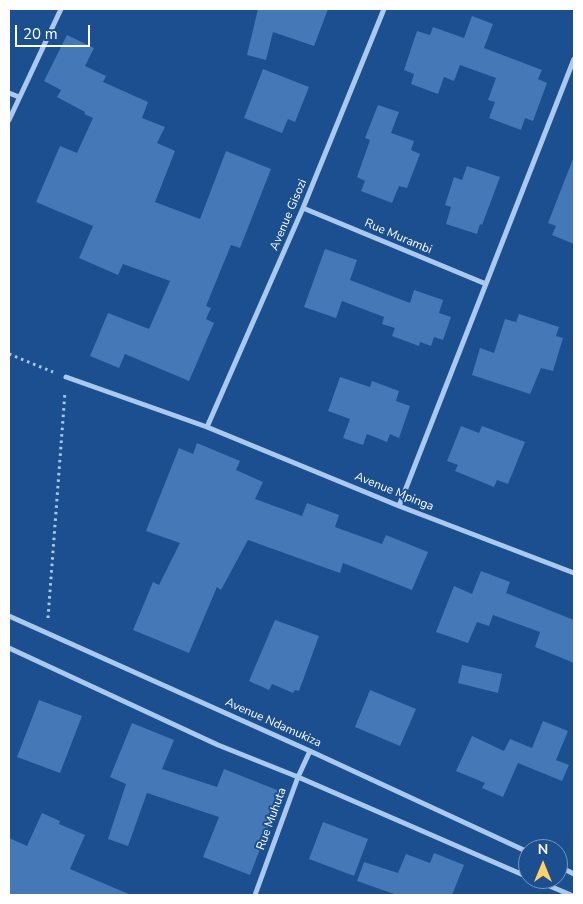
<!DOCTYPE html>
<html>
<head>
<meta charset="utf-8">
<style>
	body { margin:0 }
	#map { position:relative; width:583px; height:904px; overflow:hidden; background:#1b4f8f; font-family:"Nunito Sans",sans-serif }
	canvas { display:block }
	.frame { position:absolute; inset:0; border:10px solid #fff; pointer-events:none }
	.north { position:absolute; left:518px; top:839px; width:50px; height:50px; box-sizing:border-box; background:#1b4f8f; border:1px solid #7695bc; border-radius:50%; rotate:0deg; font-size:14px; font-weight:700; line-height:20px; text-align:center; color:#fff }
	.north::after { content:''; display:block; margin:auto; width:18px; height:22px; background:#ffd166; clip-path:polygon(50% 0,100% 100%,50% 72%,0 100%) }
	.scale { position:absolute; left:15px; top:25px; width:75px; height:22px; box-sizing:border-box; border:2px solid #fff; border-top:0; padding-left:6px; font-size:15px; line-height:18px; white-space:nowrap; color:#fff; -webkit-text-stroke:4px #1b4f8f; paint-order:stroke }
</style>
</head>
<body>
<div id="map">
<canvas width="583" height="904"></canvas>
<div class="frame"></div>
<div class="north">N</div>
<div class="scale">20 m</div>
</div>
<script>
const g = document.querySelector('canvas').getContext('2d');
g.lineJoin = 'round';
function paint(path, color) { g.fillStyle = color; g.fill(path, 'evenodd'); }
const toPath = rows => new Path2D(rows.map(r => 'M' + r).join(''));
function stroke(path, color, width, dash) { g.strokeStyle = color; g.lineWidth = width; g.lineCap = dash ? 'butt' : 'round'; g.setLineDash(dash || []); g.stroke(path); }
function drawText(font, color, halo, rows, align = 'center') {
  g.font = font + ' "Nunito Sans",sans-serif'; g.lineWidth = 4; g.setLineDash([]); g.textBaseline = 'middle'; g.strokeStyle = halo; g.fillStyle = color; for (const [text, x, y, turn = 0] of rows) {
    g.save(); g.translate(x, y); g.rotate((+turn || 0) * Math.PI / 180); g.textAlign = isNaN(turn) ? turn : align; if (halo) g.strokeText(text, 0, 0); g.fillText(text, 0, 0); g.restore();
  }
}
const building = toPath([
	[258,9,328,9,314,46,273,32,266,60,247,55],
	[472,16,493,24,484,48,542,70,538,79,547,83,533,121,525,118,521,130,489,118,495,102,488,100,496,78,460,65,454,81,444,77,438,94,411,84,414,74,404,70,417,31,430,35,433,27,464,38],
	[67,35,94,48,85,66,106,76,103,82,148,102,142,118,165,127,157,143,175,151,155,202,200,219,226,151,271,169,240,248,231,245,206,306,211,308,206,319,214,323,189,381,125,354,119,368,90,356,108,313,149,329,170,281,123,264,118,275,79,258,93,226,36,202,60,146,77,153,93,118,84,114,85,112,57,97,61,90,44,81],
	[263,69,309,87,295,122,288,119,282,133,244,118],
	[378,105,399,112,391,133,414,141,411,150,420,154,407,188,399,186,392,203,361,191,365,181,357,177,370,140,365,138],
	[573,159,574,159,574,244,552,235,556,226,548,223],
	[467,166,500,177,482,225,480,224,477,234,446,224,451,207,445,205,454,177,462,180],
	[325,249,357,260,350,280,410,303,414,290,443,300,439,313,451,317,443,340,434,337,431,346,420,342,419,346,392,336,395,328,382,324,384,317,342,301,336,318,304,307],
	[519,314,559,327,556,336,563,338,553,371,541,368,530,394,472,375,480,348,494,353,505,319,516,322],
	[340,377,370,387,372,381,399,391,396,401,410,406,399,438,390,434,387,442,367,434,363,445,343,438,350,419,328,411],
	[461,426,479,433,482,426,525,442,508,484,497,480,494,487,455,471,458,465,447,461],
	[197,443,240,461,236,470,263,482,255,499,302,516,307,503,339,515,335,527,382,544,386,535,428,552,412,590,343,563,340,573,248,540,221,590,217,587,189,653,133,630,153,582,159,585,180,543,146,531,179,448,193,454],
	[481,571,510,582,506,593,574,620,574,663,535,647,540,632,493,615,489,626,477,622,468,643,436,632,454,586,472,594],
	[275,620,319,636,299,691,295,690,293,693,272,684,269,690,249,681],
	[462,665,502,674,498,693,458,683],
	[370,690,416,709,400,746,355,727],
	[39,700,82,716,60,773,17,757],
	[543,721,568,731,556,760,569,765,562,781,518,763,503,797,482,788,485,783,456,771,472,736,504,751,510,739,532,748],
	[132,723,174,740,162,769,217,787,224,769,282,792,250,875,203,857,219,817,147,793,128,846,108,839,126,784,110,777],
	[42,813,60,821,59,824,85,835,70,869,131,895,9,895,9,838,27,846],
	[323,822,368,839,354,876,309,859],
	[434,853,464,865,452,895,397,895,357,881,364,862,398,873,406,854,430,863]
]);
const path = toPath([
	[9,354,53,372],
	[48,618,65,392]
]);
const street = toPath([
	[9,93,19,97],
	[9,120,61,9],
	[303,208,486,284],
	[66,377,207,427,399,506,574,573],
	[207,427,303,208,384,9],
	[399,506,574,59],
	[9,616,310,751,528,852],
	[9,648,218,745,298,777,528,877],
	[558,866,574,874],
	[533,879,571,895],
	[255,895,298,777,310,751]
]);
const streetNames = [
	["Avenue Gisozi",289,215,-67],
	["Rue Murambi",398,237,23],
	["Avenue Mpinga",394,492,22],
	["Avenue Ndamukiza",273,723,24],
	["Rue Muhuta",272,819,-70]
];
paint(building, '#4478b7');
stroke(path, '#a9c9ee', 3, [2.5, 4]);
stroke(street, '#a9c9ee', 5);
drawText('12px', '#fff', '#1b4f8f', streetNames);
</script>
</body>
</html>
